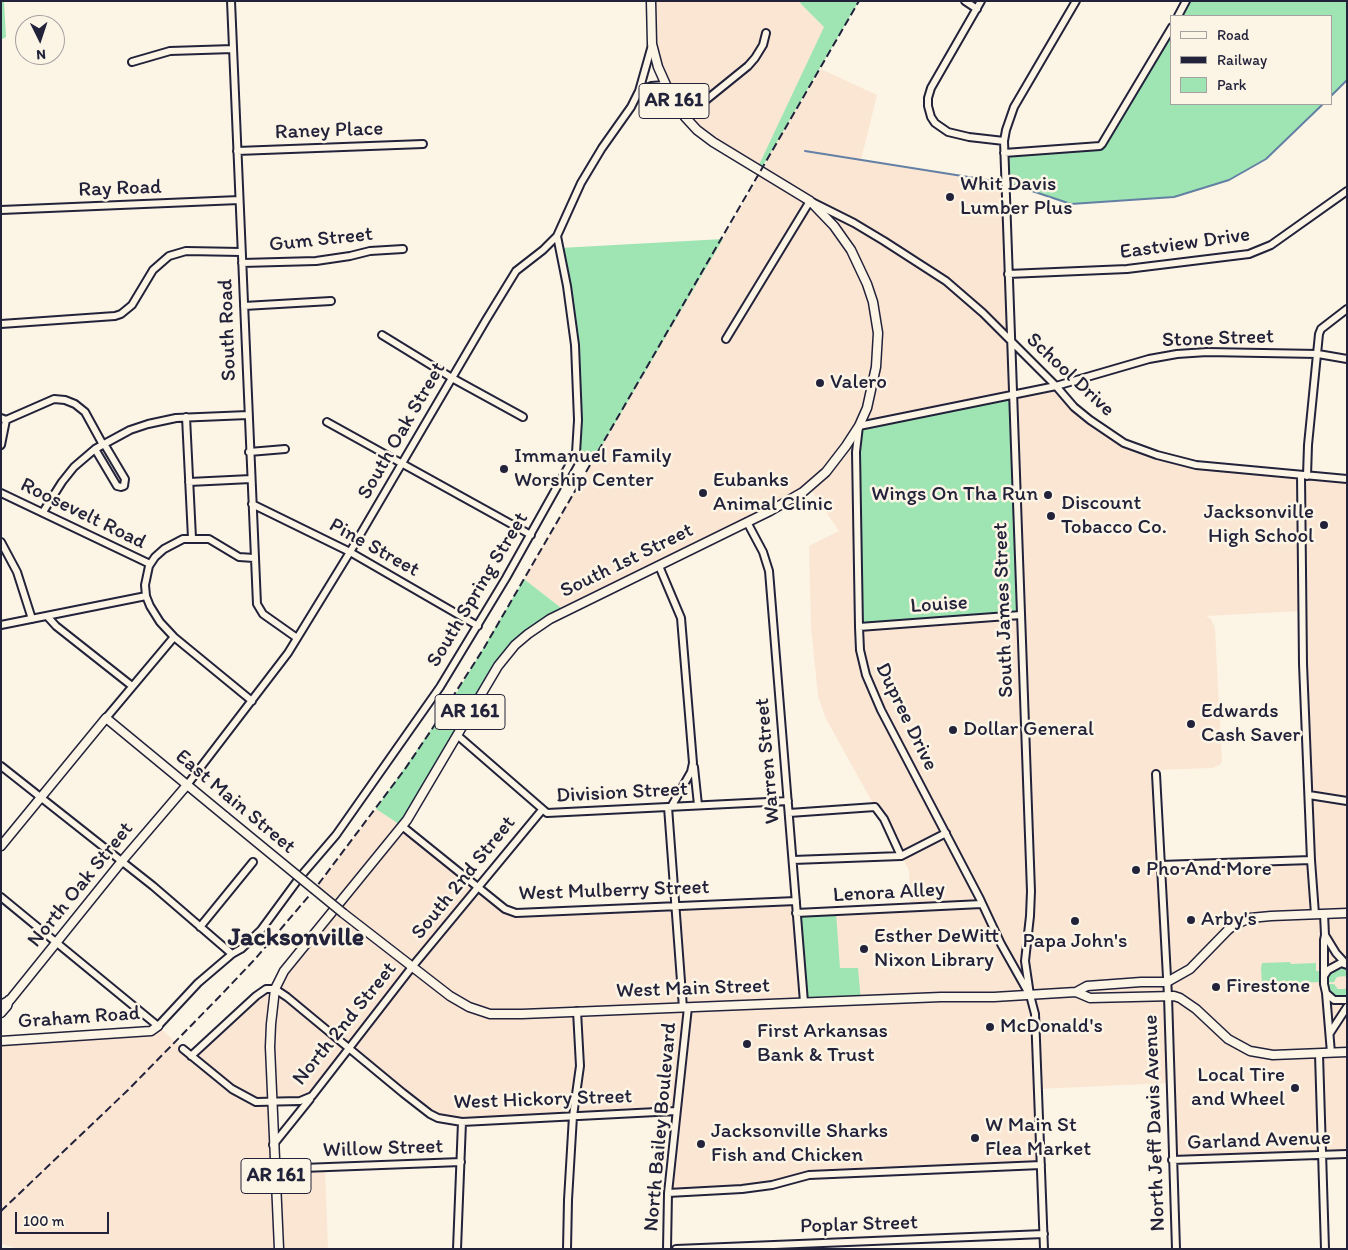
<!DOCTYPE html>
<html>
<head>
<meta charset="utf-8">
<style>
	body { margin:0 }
	#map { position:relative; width:1348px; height:1250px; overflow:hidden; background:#fcf5e5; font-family:Itim,sans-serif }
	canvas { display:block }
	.frame { position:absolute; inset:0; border:2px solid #22223b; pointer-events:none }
	.legend { position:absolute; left:1170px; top:15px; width:162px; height:90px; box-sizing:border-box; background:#fcf5e5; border:1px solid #a5a1a1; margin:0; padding:6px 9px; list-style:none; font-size:15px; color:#22223b }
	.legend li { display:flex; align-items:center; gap:10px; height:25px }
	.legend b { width:25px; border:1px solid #a5a1a1 }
	.north { position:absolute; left:15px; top:15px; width:50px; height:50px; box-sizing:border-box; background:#fcf5e5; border:1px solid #a5a1a1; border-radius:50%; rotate:176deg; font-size:14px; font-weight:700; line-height:20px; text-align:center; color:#22223b }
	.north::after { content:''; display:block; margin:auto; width:18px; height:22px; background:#22223b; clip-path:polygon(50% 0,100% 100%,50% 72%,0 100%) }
	.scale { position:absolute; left:15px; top:1212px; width:94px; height:22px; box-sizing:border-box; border:2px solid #22223b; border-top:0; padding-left:6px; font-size:15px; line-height:18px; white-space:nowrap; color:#22223b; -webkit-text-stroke:4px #fcf5e5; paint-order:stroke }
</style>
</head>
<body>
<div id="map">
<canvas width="1348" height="1250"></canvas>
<div class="frame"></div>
<ul class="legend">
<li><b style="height:6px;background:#fcf5e5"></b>Road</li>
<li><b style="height:6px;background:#22223b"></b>Railway</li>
<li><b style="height:14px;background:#9fe5b3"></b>Park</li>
</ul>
<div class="north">N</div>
<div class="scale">100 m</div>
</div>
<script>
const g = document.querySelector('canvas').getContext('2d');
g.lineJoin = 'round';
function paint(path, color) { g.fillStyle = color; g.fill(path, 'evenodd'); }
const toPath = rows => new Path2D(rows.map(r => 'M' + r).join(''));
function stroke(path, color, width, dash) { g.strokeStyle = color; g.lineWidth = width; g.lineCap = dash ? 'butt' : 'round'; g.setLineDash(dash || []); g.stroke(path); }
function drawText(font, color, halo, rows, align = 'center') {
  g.font = font + ' Itim,sans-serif'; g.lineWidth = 5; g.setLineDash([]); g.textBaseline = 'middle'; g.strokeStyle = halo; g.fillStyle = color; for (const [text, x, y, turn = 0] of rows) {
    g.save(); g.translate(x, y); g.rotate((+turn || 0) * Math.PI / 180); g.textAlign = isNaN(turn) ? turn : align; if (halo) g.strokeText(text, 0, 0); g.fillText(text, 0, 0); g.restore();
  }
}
const built = toPath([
	[651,1,802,1,801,3,825,26,757,169,713,142,685,117,658,67],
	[821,69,877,95,861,160,1005,183,1014,395,1056,386,1074,407,1115,438,1177,461,1347,479,1347,1154,1172,1160,1169,1083,1038,1089,1041,1165,809,1175,772,1185,668,1193,676,1112,462,1122,438,1118,349,1049,312,1096,273,1102,276,1169,325,1167,328,1249,18,1249,2,1244,1,1041,150,1031,158,1026,191,1056,256,996,275,989,279,980,337,909,314,890,376,809,402,826,512,912,796,901,796,913,911,908,909,871,884,819,875,807,825,717,818,696,811,627,809,546,839,531,809,487,565,611,524,579,757,180,774,146],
	[1301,611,1310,860,1160,865,1156,770,1212,768,1220,765,1222,761,1215,628,1211,619,1206,616]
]);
const green = toPath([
	[1,1,4,1,6,37,1,40],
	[802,1,859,1,760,171,757,169,824,27,800,3],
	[1186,1,1347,1,1347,80,1332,95,1332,16,1178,16],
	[1172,27,1172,104,1323,104,1265,159,1229,180,1174,197,1071,204,1015,185,1005,183,1004,153,1100,146],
	[723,239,593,461,576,453,575,345,560,248],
	[1013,395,1021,615,859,627,859,426],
	[524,579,565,611,515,645,402,826,376,809,459,689],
	[836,912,840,968,858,968,861,1001,804,1002,797,914],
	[1290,962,1291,964,1316,963,1316,971,1322,971,1319,982,1262,985,1261,968,1262,963],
	[1341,967,1347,968,1347,980,1345,976,1337,977,1334,982,1326,983,1330,972],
	[1326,984,1334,984,1338,989,1345,989,1347,986,1347,997,1335,996,1329,991]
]);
const stream = toPath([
	[1332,95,1347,80],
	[805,151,1000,182],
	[1014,185,1071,204,1174,197,1229,180,1266,159,1323,104]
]);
const minor = toPath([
	[231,1,257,604,263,614,297,638],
	[965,1,977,9],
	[981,1,931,88,928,98,928,106,931,117,935,123,948,132,969,137,1004,141],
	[1178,16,1186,1],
	[132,62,170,51,233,49],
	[639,91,652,45],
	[685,117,748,66,755,58,763,45,766,33],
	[237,151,423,144],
	[1004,153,1100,146,1102,144,1172,27],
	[1,210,239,200],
	[242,263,316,261,350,256,370,251,403,249],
	[1008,274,1127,269,1249,254,1271,245,1347,191],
	[244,306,331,301],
	[1,324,115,316,121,314,132,305,153,270,169,256,186,251,241,252],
	[382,335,452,378,523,417],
	[726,339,810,201,854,223,884,241,946,281,983,313,1056,386,1074,407,1090,420,1124,443,1157,455,1196,465,1347,479],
	[186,417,192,538],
	[1,418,6,420,54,399,65,400,75,404,85,412,102,443,106,447,125,479,124,486,121,487,117,486,95,449],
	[327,422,531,535],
	[1,445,6,420],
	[249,452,285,449],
	[1301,476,1303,664,1311,860,1315,914],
	[1307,476,1308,445,1319,334,1321,329,1347,309],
	[189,482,251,479],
	[1,493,150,564],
	[252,504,350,552,478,626],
	[43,512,62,482,74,467,95,449,130,430,148,424,176,418,248,415],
	[747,522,763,552,769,571,804,1002],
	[1,542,17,572,32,619],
	[659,566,681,618,693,763,691,772,671,807],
	[47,616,56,626,132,686],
	[1,625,146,596],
	[859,627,1021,615],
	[252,701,174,637,160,622,150,606,146,596,145,585,149,566,155,557,164,549,183,539,209,539,239,557,254,558],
	[106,718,174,637],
	[457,735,547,813,788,801],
	[1,766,153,886,232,954],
	[694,767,698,805],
	[1156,774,1168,996,1176,1249],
	[187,785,288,653,350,552,486,320,516,271,543,250,557,236,581,183,602,148,631,107,639,91,651,86,665,85],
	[1309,795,1347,801],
	[668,807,683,1008],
	[789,813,875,807,884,819,901,856],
	[402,826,505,909,516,913,796,901],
	[793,860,901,856,946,833],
	[1160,865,1311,860],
	[1,897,158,1026,198,983,232,954,241,949,261,930,300,877,336,835,440,687,506,578,576,453,578,420,575,345,567,286,557,236],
	[796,913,982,904],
	[1324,914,1325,935,1324,940,1324,975],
	[200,927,253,862],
	[1325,935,1336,953,1346,964],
	[1347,965,1341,963,1328,970,1324,976,1324,984,1326,993,1334,1000,1347,1000],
	[1028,992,1001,944,980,899,881,710,866,675,860,650,859,627,856,452,859,426,1056,386,1149,359,1177,354,1207,352,1318,354,1347,359],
	[1326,993,1331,1053],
	[1330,1033,1347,1007],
	[183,1049,232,1089,256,1102,300,1101,312,1096,412,967,542,810],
	[1319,1054,1325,1249],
	[191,1056,256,996,266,989,275,989,287,997,403,1093,430,1114,438,1118,462,1122,676,1111],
	[273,1145,310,1099],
	[1172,1160,1347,1154],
	[276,1169,461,1162],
	[668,1193,742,1189,772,1185,809,1175,1041,1165],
	[457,1249,462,1122],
	[567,1249,568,1200,573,1116,580,1066,577,1011],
	[667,1249,668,1193,688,1007],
	[676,1249,1044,1234],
	[1044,1249,1035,1014,1030,995,1025,961,1030,916,1031,891,1004,141,1006,130,1014,107,1076,1]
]);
const major = toPath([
	[1,846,106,718,226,817],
	[343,913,450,996,469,1007,490,1014,522,1014,941,997,994,997,1076,992,1090,998,1174,996,1180,998,1196,1009,1228,1039,1250,1051,1273,1055,1347,1052],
	[1076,992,1087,986,1141,982,1167,982,1190,969,1228,930,1234,925,1250,918,1271,916,1347,913],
	[1,1005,10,1000,122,861,187,785],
	[1,1013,7,1006,9,1000],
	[1,1041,151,1031,158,1026],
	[279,1249,270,1047,271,1024,275,989,284,971,407,820,498,666,515,645,528,634,550,619,770,511,803,492,826,472,846,446,859,426,867,408,876,367,878,333,873,302,867,284,851,250,834,226,810,201,713,142,697,130,685,117,671,96,658,67,652,44,651,1]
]);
const rail = toPath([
	[1,1211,128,1090,221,995,256,958,314,890,405,769,432,729,484,648,859,1]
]);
const majorBridge = toPath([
	[226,817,343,913]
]);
const markers = [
	[950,197,5,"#22223b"],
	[820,383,5,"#22223b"],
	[504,469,5,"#22223b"],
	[703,493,5,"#22223b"],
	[1048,495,5,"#22223b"],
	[1051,516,5,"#22223b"],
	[1324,525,5,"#22223b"],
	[1191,724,5,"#22223b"],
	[953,730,5,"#22223b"],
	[1136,870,5,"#22223b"],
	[1191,920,5,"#22223b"],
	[1075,921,5,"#22223b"],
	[864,949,5,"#22223b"],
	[1216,987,5,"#22223b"],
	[990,1027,5,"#22223b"],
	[747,1044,5,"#22223b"],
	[1295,1088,5,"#22223b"],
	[975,1138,5,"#22223b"],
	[701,1144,5,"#22223b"]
];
const shields = [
	[674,101,70],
	[470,712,70],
	[276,1176,70]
];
const shieldNames = [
	["AR 161",674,101],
	["AR 161",470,712],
	["AR 161",276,1176]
];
const streetNames = [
	["Raney Place",329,131,-2],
	["Ray Road",120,189,-2],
	["Gum Street",321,240,-6],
	["Eastview Drive",1185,244,-8],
	["South Road",228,330,-92],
	["Stone Street",1218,339,-2],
	["School Drive",1070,375,43],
	["South Oak Street",402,431,-60],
	["Roosevelt Road",83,514,26],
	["Pine Street",374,548,29],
	["South 1st Street",627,561,-26],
	["South Spring Street",478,590,-59],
	["Louise",939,605,-4],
	["South James Street",1004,610,-92],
	["Dupree Drive",906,717,64],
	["Warren Street",768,761,-95],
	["Division Street",622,793,-3],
	["East Main Street",235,802,40],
	["South 2nd Street",464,878,-51],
	["North Oak Street",81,885,-51],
	["West Mulberry Street",614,891,-2],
	["Lenora Alley",889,893,-3],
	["West Main Street",693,989,-2],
	["Graham Road",79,1018,-4],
	["North 2nd Street",345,1024,-51],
	["West Hickory Street",543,1100,-2],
	["North Jeff Davis Avenue",1155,1123,-92],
	["North Bailey Boulevard",661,1127,-85],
	["Garland Avenue",1259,1141,-2],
	["Willow Street",383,1149,-2],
	["Poplar Street",859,1225,-2]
];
const poiNames = [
	["Whit Davis",960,185],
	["Lumber Plus",960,209],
	["Valero",830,383],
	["Immanuel Family",514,457],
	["Worship Center",514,481],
	["Eubanks",713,481],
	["Animal Clinic",713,505],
	["Wings On Tha Run",1038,495,"right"],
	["Discount",1061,504],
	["Tobacco Co.",1061,528],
	["Jacksonville",1314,513,"right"],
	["High School",1314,537,"right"],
	["Edwards",1201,712],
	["Cash Saver",1201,736],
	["Dollar General",963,730],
	["Pho And More",1146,870],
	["Arby's",1201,920],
	["Esther DeWitt",874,937],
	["Nixon Library",874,961],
	["Papa John's",1075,942,"center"],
	["Firestone",1226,987],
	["McDonald's",1000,1027],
	["First Arkansas",757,1032],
	["Bank & Trust",757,1056],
	["Local Tire",1285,1076,"right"],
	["and Wheel",1285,1100,"right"],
	["W Main St",985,1126],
	["Flea Market",985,1150],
	["Jacksonville Sharks",711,1132],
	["Fish and Chicken",711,1156]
];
const districtNames = [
	["Jacksonville",296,938]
];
paint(built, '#fbe6d4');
paint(green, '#9fe5b3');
stroke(stream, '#6380a4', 2);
stroke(minor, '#22223b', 10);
stroke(major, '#22223b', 11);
stroke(minor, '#fcf5e5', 6);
stroke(major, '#fcf5e5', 8);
stroke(rail, '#22223b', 2, [8, 4]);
stroke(majorBridge, '#22223b', 11, []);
stroke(majorBridge, '#fcf5e5', 8);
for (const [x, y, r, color] of markers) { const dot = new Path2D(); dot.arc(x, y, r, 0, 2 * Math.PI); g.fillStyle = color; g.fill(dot); stroke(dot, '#fcf5e5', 2); }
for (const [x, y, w] of shields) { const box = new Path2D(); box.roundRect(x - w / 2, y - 17.5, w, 35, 4); g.fillStyle = '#fcf5e5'; g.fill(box); stroke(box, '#22223b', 1); }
drawText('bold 20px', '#22223b', null, shieldNames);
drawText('21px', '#22223b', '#fcf5e5', streetNames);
drawText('21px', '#22223b', '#fcf5e5', poiNames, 'left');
drawText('bold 26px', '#22223b', '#fcf5e5', districtNames);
</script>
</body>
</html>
